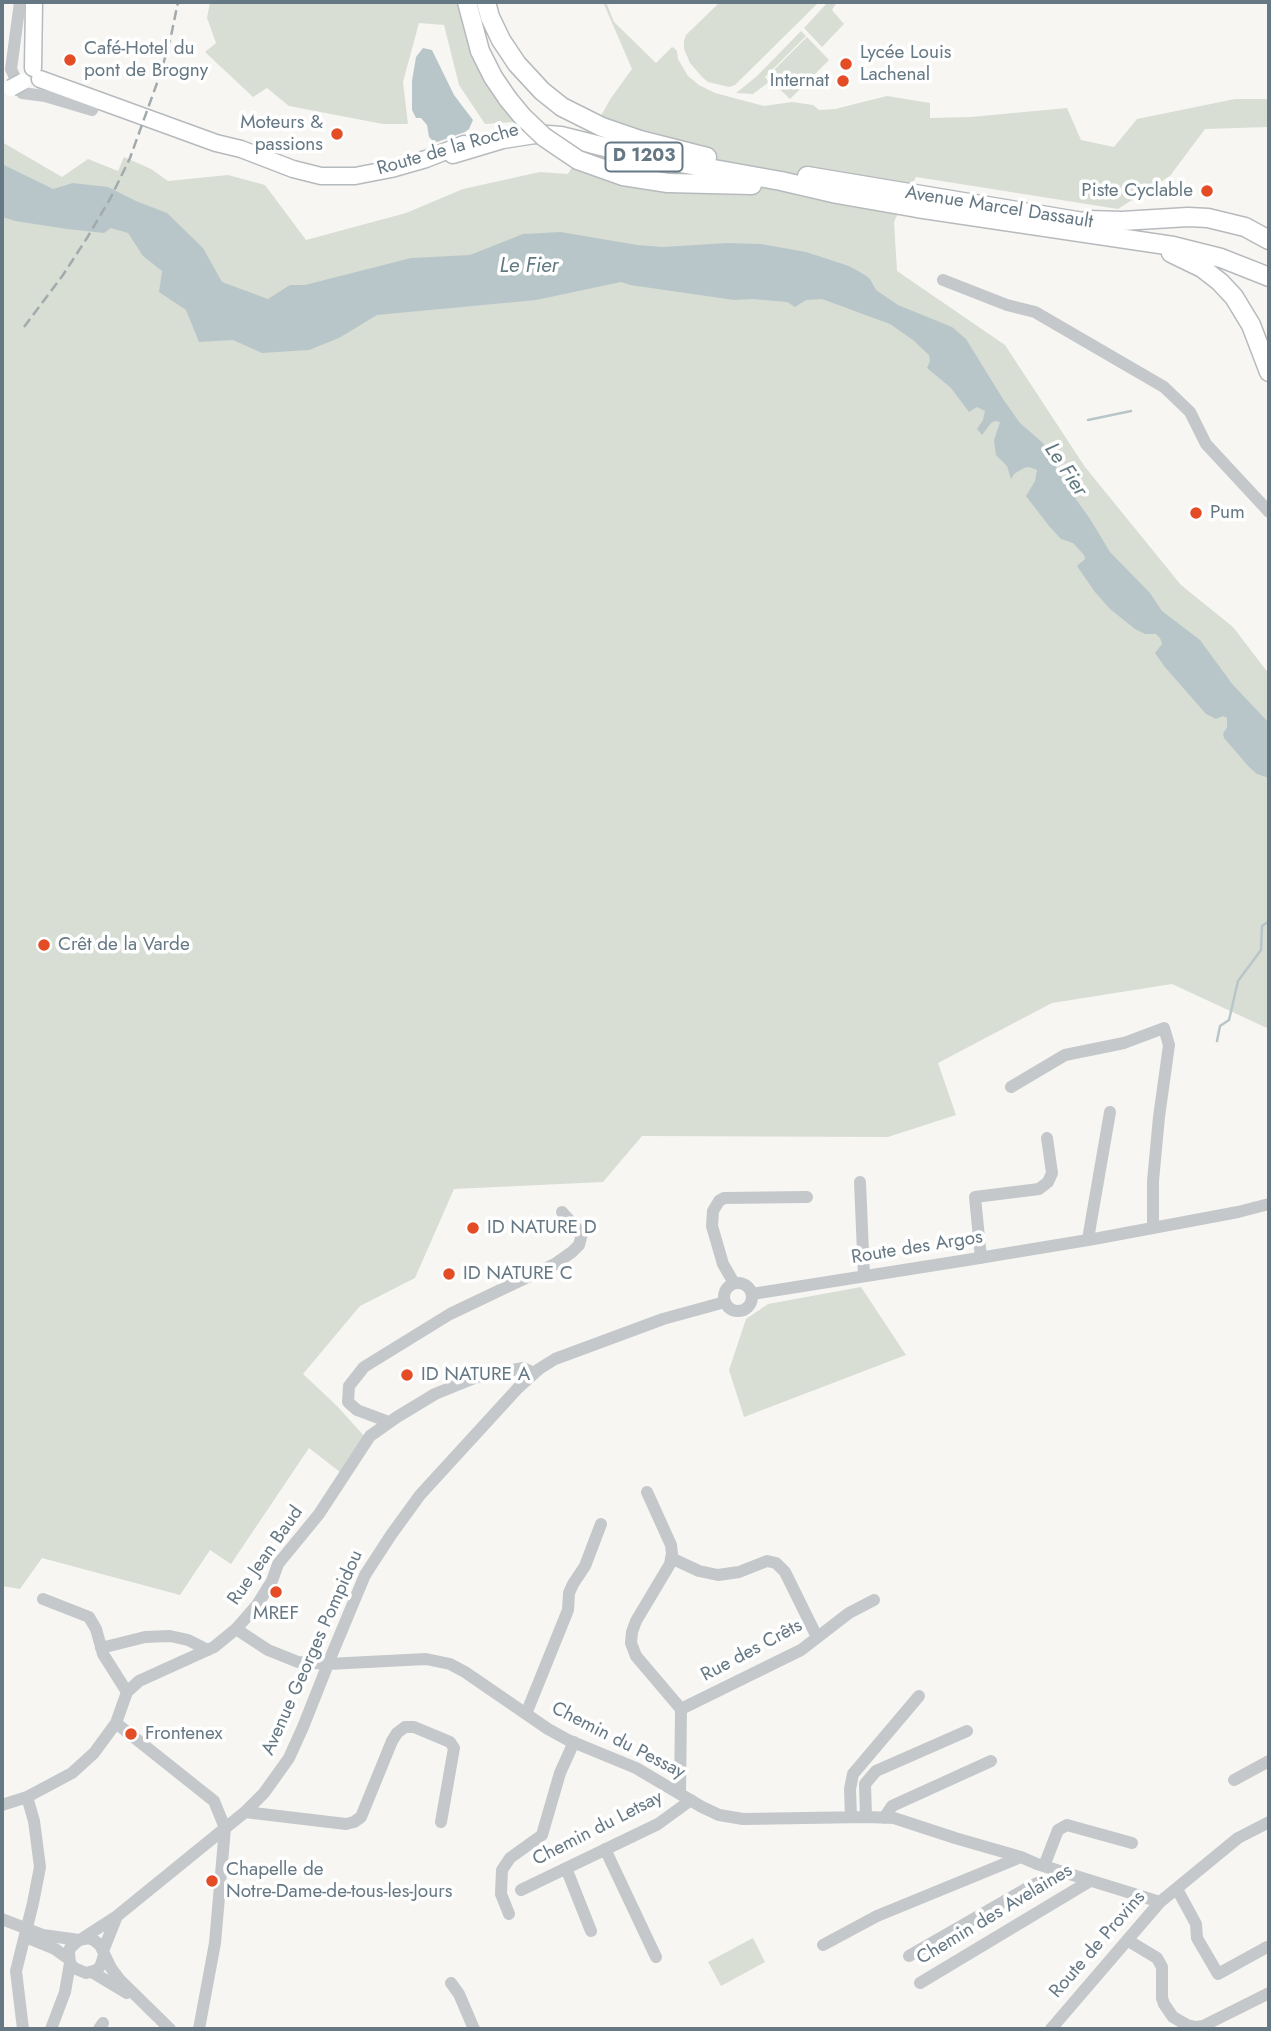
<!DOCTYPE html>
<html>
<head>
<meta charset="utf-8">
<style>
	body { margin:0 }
	#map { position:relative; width:1271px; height:2031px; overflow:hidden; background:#f7f6f3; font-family:Jost,sans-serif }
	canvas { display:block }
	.frame { position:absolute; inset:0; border:4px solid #657884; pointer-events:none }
</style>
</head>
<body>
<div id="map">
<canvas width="1271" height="2031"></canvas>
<div class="frame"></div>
</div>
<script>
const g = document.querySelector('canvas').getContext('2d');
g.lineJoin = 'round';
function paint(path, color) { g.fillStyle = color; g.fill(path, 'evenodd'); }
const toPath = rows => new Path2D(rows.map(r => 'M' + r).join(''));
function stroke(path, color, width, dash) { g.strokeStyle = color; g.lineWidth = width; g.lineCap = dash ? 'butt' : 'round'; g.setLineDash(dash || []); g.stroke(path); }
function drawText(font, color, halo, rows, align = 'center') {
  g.font = font + ' Jost,sans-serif'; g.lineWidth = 7; g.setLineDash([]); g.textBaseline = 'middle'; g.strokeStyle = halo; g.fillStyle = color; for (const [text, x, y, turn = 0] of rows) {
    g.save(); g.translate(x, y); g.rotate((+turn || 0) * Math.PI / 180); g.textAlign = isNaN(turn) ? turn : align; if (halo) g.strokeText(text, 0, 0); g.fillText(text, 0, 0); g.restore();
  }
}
const green = toPath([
	[210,2,456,2,467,40,482,78,514,122,485,124,459,85,444,25,419,23,403,82,408,124,383,124,289,106,267,88,253,97,205,52,216,43,207,18],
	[603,2,606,2,614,22,656,63,672,47,674,48,677,51,678,59,688,76,699,85,715,93,764,106,792,102,813,105,819,110,835,109,887,96,930,103,930,118,971,117,1067,108,1081,140,1114,147,1137,119,1235,99,1269,99,1269,127,1205,129,1170,176,1118,209,916,177,894,222,897,271,1005,345,1085,467,1181,585,1233,627,1269,674,1269,1029,1172,984,1052,1003,938,1063,956,1115,888,1137,642,1136,603,1182,454,1189,415,1278,360,1306,303,1374,337,1406,365,1437,340,1472,309,1448,231,1564,210,1550,180,1595,42,1558,20,1589,2,1586,2,142,62,177,88,159,118,171,124,157,151,169,168,181,228,175,265,185,306,240,406,213,463,189,540,172,568,174,611,98,632,69],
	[720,2,819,2,735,85,729,87,708,82,702,77,690,63,684,49,684,41,686,35],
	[828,2,837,2,832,10,844,24,822,47,804,28],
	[801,31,806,36,765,77,769,82,753,94,736,93,756,77],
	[807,37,829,60,790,99,767,77],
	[861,1287,906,1355,744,1417,729,1370,746,1319,768,1304],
	[753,1938,765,1962,721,1986,708,1962]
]);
const water = toPath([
	[423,48,432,50,454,95,473,120,469,129,465,132,437,142,433,141,429,137,427,125,421,118,416,118,412,110,412,81,416,57],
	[2,164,53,189,73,183,108,187,136,201,167,213,203,248,222,282,268,299,290,285,305,285,411,258,470,255,523,234,561,232,637,245,663,247,727,243,761,244,806,252,849,266,865,275,870,279,876,290,898,305,952,327,966,339,1003,399,1020,423,1043,443,1064,482,1090,519,1110,552,1150,593,1162,611,1200,640,1233,685,1269,723,1269,778,1257,774,1249,767,1224,738,1223,734,1227,727,1227,718,1223,716,1216,719,1206,714,1164,666,1155,653,1162,644,1160,638,1156,634,1145,634,1135,629,1110,609,1095,592,1077,566,1085,559,1084,555,1073,543,1061,539,1049,526,1026,496,1035,481,1037,470,1029,467,1024,468,1014,474,1011,479,1007,466,996,455,994,440,1000,422,995,421,991,423,982,435,977,429,983,420,985,411,977,407,969,412,951,388,927,368,930,361,929,355,913,340,890,324,822,299,806,300,795,307,787,302,752,299,734,300,630,285,621,282,536,300,377,315,339,338,309,350,262,353,233,340,199,342,186,310,159,292,162,271,143,256,128,233,111,228,104,233,67,229,15,221,2,217]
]);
const stream = toPath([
	[1088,420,1131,411],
	[1217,1041,1220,1026,1229,1020,1238,981,1261,950,1262,926,1269,921]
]);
const minor = toPath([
	[20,2,11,69,22,93,45,96,92,110,96,100],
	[943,280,1007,305,1035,312,1164,387,1190,412,1206,444,1269,512],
	[1011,1087,1065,1055,1124,1043,1164,1028,1169,1045,1159,1117,1153,1181,1153,1228],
	[860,1182,864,1276],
	[1088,1239,1110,1112],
	[981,1258,975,1197,1039,1189,1048,1182,1052,1173,1047,1138],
	[734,1283,723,1264,712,1226,713,1211,719,1201,724,1198,807,1197],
	'724 1297a14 14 0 1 1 28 0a14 14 0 1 1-28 0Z',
	[752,1294,967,1260,1094,1239,1238,1212,1269,1204],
	[389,1422,357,1410,348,1402,349,1386,364,1367,450,1314,555,1264,572,1252,579,1245,582,1234,562,1212],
	[647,1492,671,1545,672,1554,670,1564,636,1621,632,1632,631,1643,636,1656,681,1709,680,1793],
	[671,1558,699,1571,718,1575,739,1572,767,1561,776,1563,785,1572,817,1637],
	[43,1599,89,1617,96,1629,103,1654,127,1692],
	[236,1629,268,1650,298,1662,328,1664,426,1659,450,1664,465,1672,548,1729,568,1740,636,1768,702,1807,719,1815,743,1819,866,1817,894,1818,955,1838,1021,1857,1037,1864,1160,1902],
	[101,1648,145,1637,170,1636,188,1640,208,1650],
	[681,1709,801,1650,849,1613,874,1600],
	[526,1714,568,1610,569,1593,573,1584,585,1566,601,1524],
	[116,1723,214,1801,225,1828,215,1943,199,2029],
	[1234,1780,1269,1761],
	[2,1805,27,1797,72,1773,94,1753,116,1723,127,1692,139,1681,214,1647,236,1629,257,1605,272,1581,278,1564,319,1514,370,1436,397,1417,435,1394,477,1377,523,1368,534,1373],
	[245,1812,346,1824,354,1822,361,1817,392,1741,397,1733,405,1727,414,1727,450,1742,454,1748,441,1822],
	[851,1817,850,1789,853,1774,919,1696],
	[866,1817,865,1784,876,1771,967,1731],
	[884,1818,892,1806,991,1761],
	[605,1849,656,1957],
	[1044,1866,1058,1830,1067,1825,1132,1843],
	[566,1868,591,1931],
	[1177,1889,1196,1924,1197,1938,1218,1974,1267,1947],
	[521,1890,658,1824,691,1800],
	[509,1914,501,1894,502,1870,510,1858,542,1835,560,1773,574,1742],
	[2,1919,43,1935,79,1940],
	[28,1938,55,1949,69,1959],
	[83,1938,117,1916,245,1812,264,1793,289,1758,303,1727,332,1654,365,1575,391,1535,420,1495,518,1388,539,1369,555,1359,663,1319,725,1302],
	[1127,1940,1157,1958,1162,1967,1162,1998,1164,2004,1173,2017,1187,2025,1196,2027,1203,2026,1269,1993],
	[823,1945,877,1916,1021,1857],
	[103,1951,117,1916],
	[104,1955,101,1965,97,1970,86,1973,74,1968,70,1963,69,1953,70,1948,79,1940,89,1938,95,1941,100,1945,111,1968,120,1980,170,2029],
	[909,1956,1031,1886,1037,1883,1051,1883,1054,1879,1054,1869],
	[92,1972,127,1993],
	[451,1983,459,1994,474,2029],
	[920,1983,1090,1881],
	[23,2029,16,1971,33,1903,40,1867,34,1821,27,1797],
	[51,2029,65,1992,70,1963],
	[99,2029,103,2023],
	[1051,2029,1160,1902,1238,1838,1269,1822]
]);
const major = toPath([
	[33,68,34,2],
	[40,79,216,143,241,149,293,169,321,176,355,176,391,169,426,159,464,144]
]);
const highway = toPath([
	[467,2,480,51,493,77,508,99],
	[486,2,490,17,501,40,517,64,542,91,562,107,602,127,640,140,707,157],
	[453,154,503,139,535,134,561,136,641,156,781,181,837,194,917,208,1173,246,1221,258,1269,277],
	[807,176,1101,225],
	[668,183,752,185],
	[1088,220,1122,221,1188,217,1208,218,1245,227,1269,240],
	[1171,253,1202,268,1220,282,1234,297,1251,325,1269,372]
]);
const rail = toPath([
	[24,327,63,275,87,238,110,199,130,158,161,72,171,36,178,2]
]);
const majorBridge = toPath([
	[11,88,22,82]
]);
const highwayBridge = toPath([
	[508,99,522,116,544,137,578,160,623,176,668,183]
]);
const markers = [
	[70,60,7,"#e44c26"],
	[846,64,7,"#e44c26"],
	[843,81,7,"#e44c26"],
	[337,134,7,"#e44c26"],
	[1207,191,7,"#e44c26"],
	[1196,513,7,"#e44c26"],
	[44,945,7,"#e44c26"],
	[473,1228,7,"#e44c26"],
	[449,1274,7,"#e44c26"],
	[407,1375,7,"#e44c26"],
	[276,1592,7,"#e44c26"],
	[131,1734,7,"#e44c26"],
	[212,1881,7,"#e44c26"]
];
const shields = [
	[644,157,77]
];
const shieldNames = [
	["D 1203",644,157]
];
const poiNames = [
	["Café-Hotel du",84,49],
	["pont de Brogny",84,71],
	["Lycée Louis",860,53],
	["Lachenal",860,75],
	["Internat",829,81,"right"],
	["Moteurs &",323,123,"right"],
	["passions",323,145,"right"],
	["Piste Cyclable",1193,191,"right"],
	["Pum",1210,513],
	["Crêt de la Varde",58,945],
	["ID NATURE D",487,1228],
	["ID NATURE C",463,1274],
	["ID NATURE A",421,1375],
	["MREF",276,1614,"center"],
	["Frontenex",145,1734],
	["Chapelle de",226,1870],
	["Notre-Dame-de-tous-les-Jours",226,1892]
];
const streetNames = [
	["Route de la Roche",448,150,-16],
	["Avenue Marcel Dassault",999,208,9],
	["Route des Argos",917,1248,-9],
	["Rue Jean Baud",266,1556,-55],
	["Rue des Crêts",752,1651,-28],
	["Avenue Georges Pompidou",313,1653,-66],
	["Chemin du Pessay",618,1741,27],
	["Chemin du Letsay",598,1829,-27],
	["Chemin des Avelaines",995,1915,-31],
	["Route de Provins",1098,1945,-49]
];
const waterNames = [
	["Le Fier",529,267],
	["Le Fier",1065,470,56]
];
paint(green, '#d8ded4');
paint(water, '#b9c6c9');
stroke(stream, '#b9c6c9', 2.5);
stroke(major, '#b5babd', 19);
stroke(highway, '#b7babd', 21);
stroke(minor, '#c4c8cb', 12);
stroke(major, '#fff', 16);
stroke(highway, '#fff', 18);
stroke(rail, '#a2aaae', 2.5, [10, 5]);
stroke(majorBridge, '#b5babd', 19, []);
stroke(highwayBridge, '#b7babd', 21, []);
stroke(majorBridge, '#fff', 16);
stroke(highwayBridge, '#fff', 18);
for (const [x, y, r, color] of markers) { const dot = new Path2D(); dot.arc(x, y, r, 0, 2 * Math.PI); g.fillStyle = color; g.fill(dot); stroke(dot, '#fff', 2.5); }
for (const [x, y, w] of shields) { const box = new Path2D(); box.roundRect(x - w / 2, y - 14.5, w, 29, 5); g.fillStyle = '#fff'; g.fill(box); stroke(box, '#657884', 2); }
drawText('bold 18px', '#657884', null, shieldNames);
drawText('19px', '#657884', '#fff', poiNames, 'left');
drawText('19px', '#657884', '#fff', streetNames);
drawText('italic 21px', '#617981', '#fff', waterNames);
</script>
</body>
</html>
